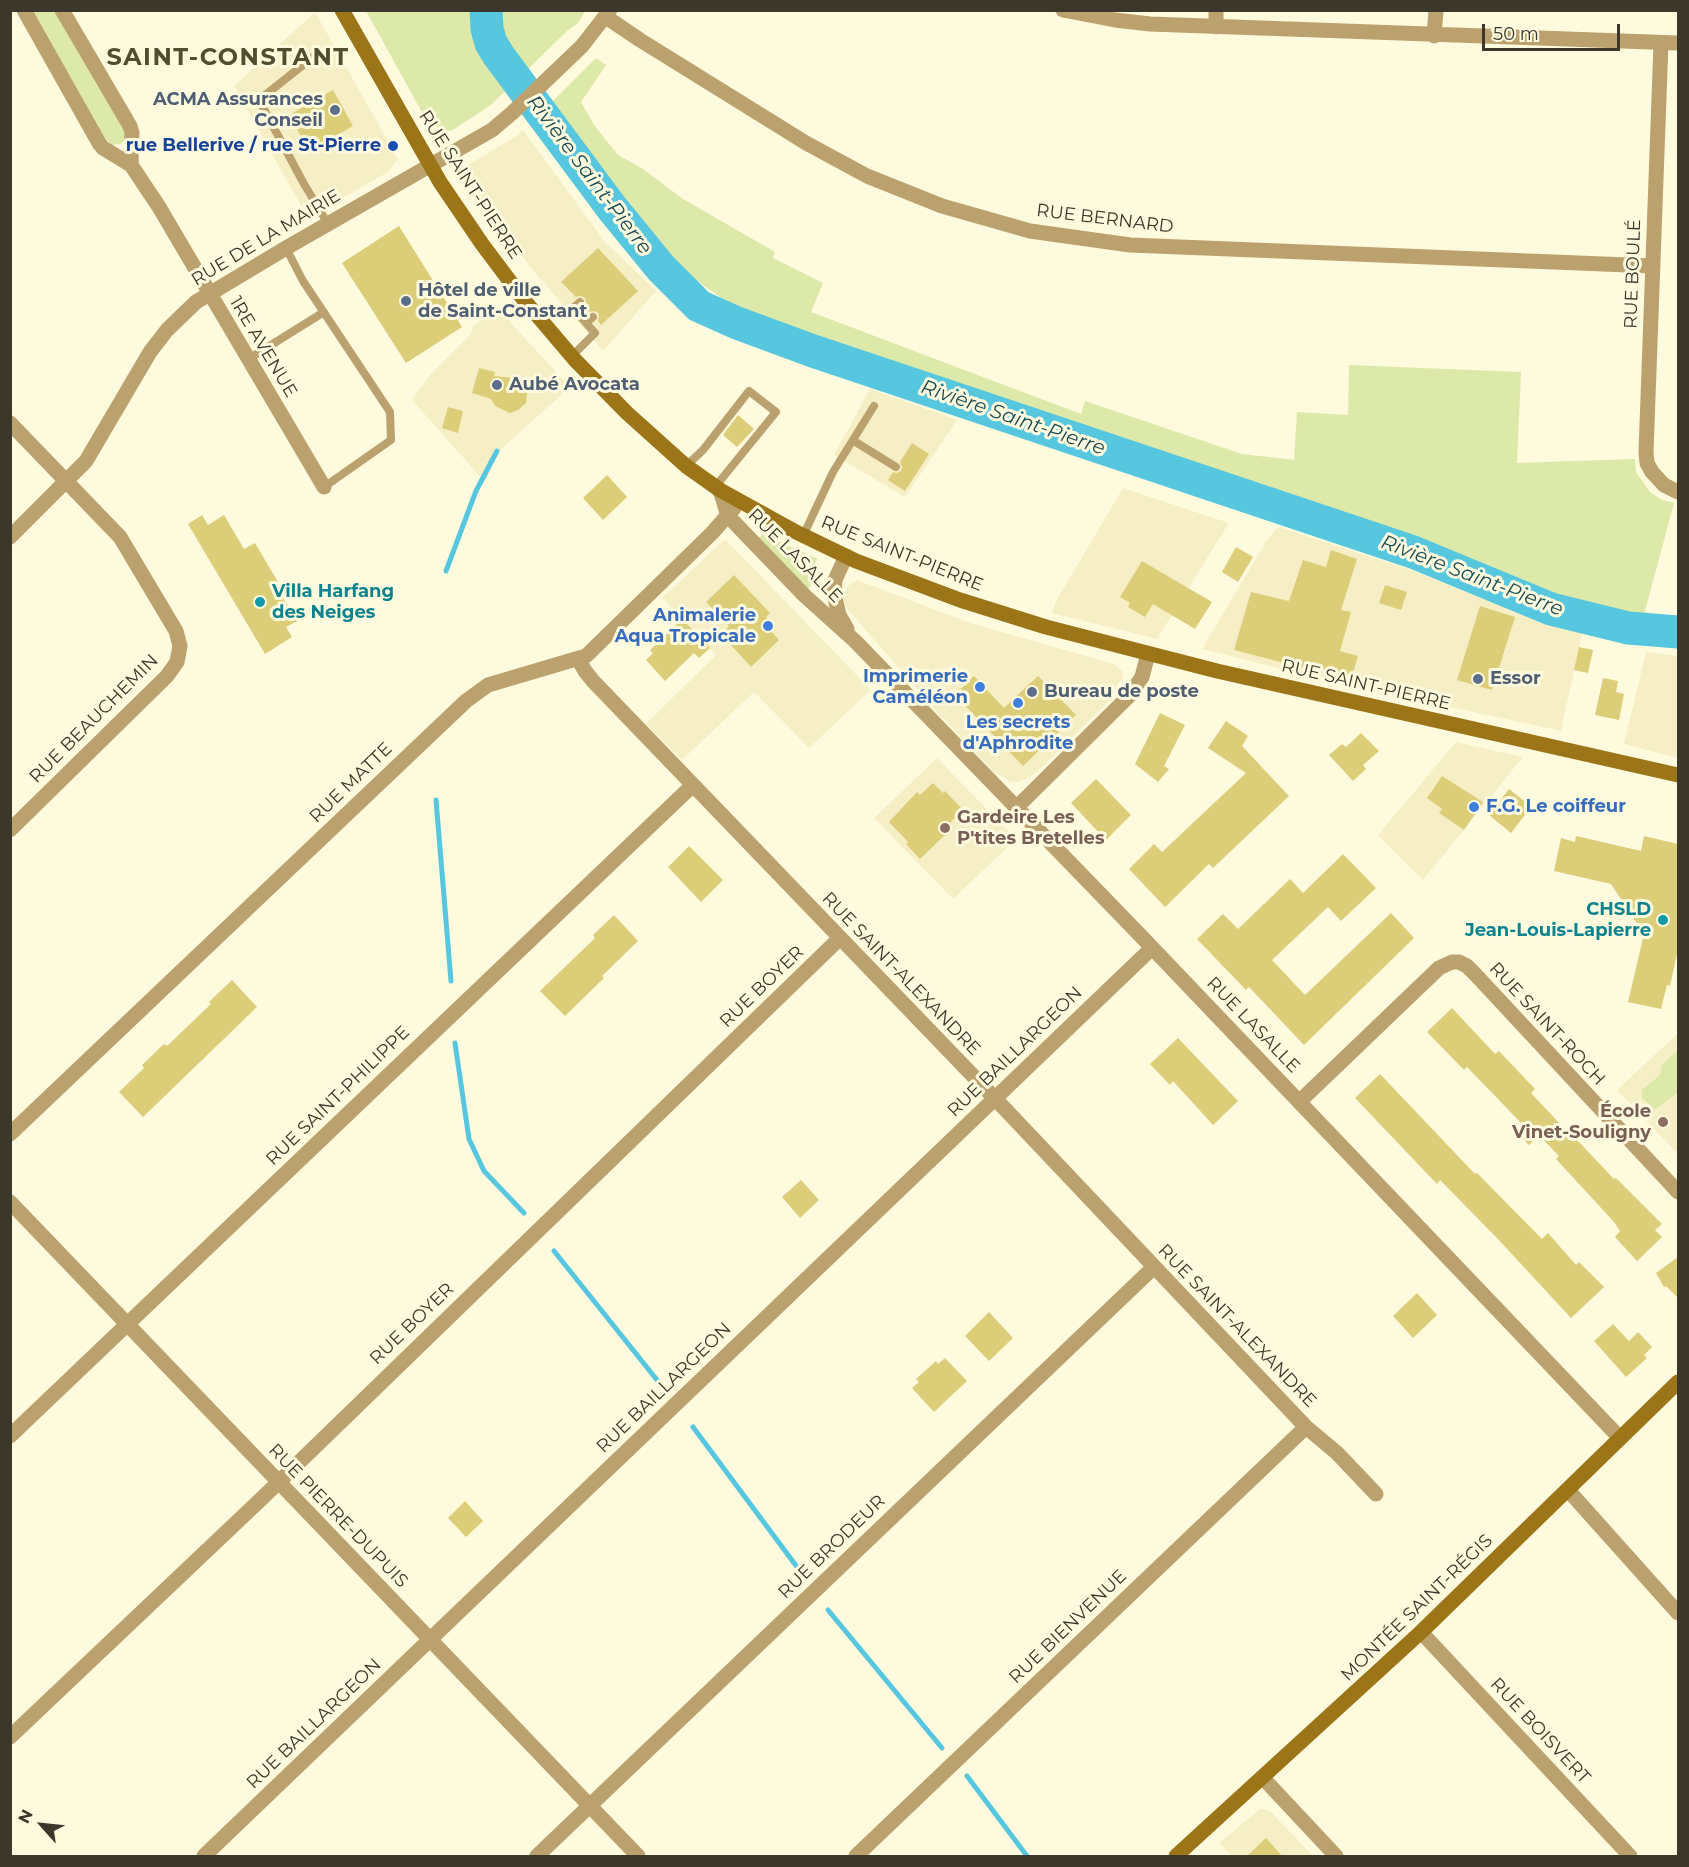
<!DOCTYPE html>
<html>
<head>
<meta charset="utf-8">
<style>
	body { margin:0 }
	#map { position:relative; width:1689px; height:1867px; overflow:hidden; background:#fefade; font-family:Montserrat,sans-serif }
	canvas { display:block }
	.frame { position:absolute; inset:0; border:12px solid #3b382b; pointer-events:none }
	.north { position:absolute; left:12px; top:1795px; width:60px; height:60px; -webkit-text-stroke:4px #fefade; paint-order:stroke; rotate:297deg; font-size:16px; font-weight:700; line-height:24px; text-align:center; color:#3b382b }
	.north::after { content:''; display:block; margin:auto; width:21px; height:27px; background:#3b382b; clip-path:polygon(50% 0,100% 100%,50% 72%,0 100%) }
	.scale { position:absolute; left:1482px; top:24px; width:138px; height:27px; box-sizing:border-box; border:3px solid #3b382b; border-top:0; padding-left:8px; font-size:18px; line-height:21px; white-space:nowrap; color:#3b382b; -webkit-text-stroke:4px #fefade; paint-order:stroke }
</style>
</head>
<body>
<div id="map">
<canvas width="1689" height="1867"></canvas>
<div class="frame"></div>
<div class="north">N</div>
<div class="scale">50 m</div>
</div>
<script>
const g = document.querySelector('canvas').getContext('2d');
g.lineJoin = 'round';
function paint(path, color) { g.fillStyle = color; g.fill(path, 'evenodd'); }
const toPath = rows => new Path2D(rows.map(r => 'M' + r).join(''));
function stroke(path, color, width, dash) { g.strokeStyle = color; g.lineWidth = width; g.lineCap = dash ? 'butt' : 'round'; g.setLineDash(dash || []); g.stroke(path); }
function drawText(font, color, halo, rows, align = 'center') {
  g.font = font + ' Montserrat,sans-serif'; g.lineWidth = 6; g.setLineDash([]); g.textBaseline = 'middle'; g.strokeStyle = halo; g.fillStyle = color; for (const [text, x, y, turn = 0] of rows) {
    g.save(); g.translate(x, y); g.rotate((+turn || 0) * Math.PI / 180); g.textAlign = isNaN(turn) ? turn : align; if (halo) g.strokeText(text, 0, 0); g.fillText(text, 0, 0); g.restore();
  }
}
const built = toPath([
	[315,12,398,159,388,172,308,218,234,86],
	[523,130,605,242,656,291,603,351,531,268,468,181,467,169,470,164,518,135],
	[497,308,570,387,498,452,485,482,412,400,430,375,471,334,473,326],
	[870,389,957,420,905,497,834,455],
	[1123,488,1229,523,1157,639,1052,613,1056,601],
	[1278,527,1411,570,1484,599,1583,629,1561,731,1335,682,1202,649,1267,540],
	[725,539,871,690,809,748,754,692,682,760,646,724,716,655,662,598],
	[857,580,970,623,1114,664,1123,672,1123,678,1108,696,1111,699,1041,768,1029,778,1019,782,1011,782,993,771,937,712,843,604,841,594,845,594,849,585],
	[1646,652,1678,656,1678,758,1624,744],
	[1456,742,1523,757,1423,880,1378,835],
	[937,758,1016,839,953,899,874,818],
	[1678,1033,1678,1154,1617,1090],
	[1260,1809,1266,1809,1271,1812,1313,1856,1232,1856,1219,1843]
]);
const green = toPath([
	[30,11,56,11,125,129,125,140,121,144,112,145,103,136],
	[366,11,478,11,479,30,485,50,511,85,491,105,451,131,438,129,433,122,428,123],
	[496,11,496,10,585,11,578,23,567,31,522,75,508,57,497,29],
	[596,58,606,65,581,102,594,125,618,155,643,169,683,199,775,252,773,258,823,283,811,312,1081,414,1085,401,1242,454,1294,460,1297,412,1348,415,1349,365,1521,372,1517,463,1635,459,1636,472,1650,492,1660,499,1674,503,1642,622,1554,595,1292,495,807,335,739,310,674,265,609,184,549,105],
	[762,534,818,559,815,562,821,573,807,590,759,539],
	[1678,1050,1678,1092,1655,1110,1642,1098,1642,1090,1660,1075,1662,1065]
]);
const stream = toPath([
	[446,571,476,491,497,451],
	[436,800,451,981],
	[455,1043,469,1139,484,1171,524,1213],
	[554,1251,661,1385],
	[693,1427,800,1571],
	[828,1610,942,1748],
	[967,1776,1027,1856]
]);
const river = toPath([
	[486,10,487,29,491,43,499,56,612,208,661,268,699,306,737,323,813,351,1413,552,1551,609,1628,628,1678,632]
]);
const building = toPath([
	[333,90,353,126,309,151,289,115],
	[399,226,462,327,406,363,342,263],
	[598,248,638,291,601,325,598,321,599,316,597,312,592,311,589,312,584,307,586,301,584,297,579,296,576,297,561,282],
	[479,368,495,372,494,376,514,378,519,380,527,394,526,403,518,410,510,413,495,406,491,399,472,393],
	[448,407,463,411,458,433,442,428],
	[738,415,754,429,737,447,723,435],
	[912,443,929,454,905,491,888,480,893,472,896,473,901,471,902,467,900,462],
	[607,475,627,497,603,520,583,498],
	[202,515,208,525,224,515,244,549,255,543,278,582,275,584,297,621,286,627,292,637,265,654,188,524],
	[1236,547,1253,557,1238,582,1222,572],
	[1331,550,1357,559,1341,610,1351,612,1340,651,1358,656,1352,676,1306,664,1304,668,1234,650,1251,592,1289,601,1303,560,1326,567],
	[1142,561,1212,602,1195,629,1153,604,1145,617,1128,607,1130,603,1120,597],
	[734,575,770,613,766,617,775,627,771,631,779,640,751,667,721,634,729,626,706,602],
	[1385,585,1407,592,1401,610,1379,603],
	[1480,606,1515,617,1492,690,1457,680],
	[682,619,710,648,699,658,694,653,665,681,646,660,653,653,650,650],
	[1579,647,1593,650,1588,673,1574,670],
	[974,676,1004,708,1038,676,1076,715,1023,766,955,695],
	[1603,678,1618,681,1616,692,1624,694,1619,720,1595,715],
	[1160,713,1185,725,1164,766,1169,769,1158,782,1135,764],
	[1226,721,1248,736,1242,746,1289,796,1213,868,1209,864,1165,907,1129,869,1154,844,1162,852,1246,773,1208,748],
	[1361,733,1379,751,1363,765,1366,769,1353,781,1329,755,1342,744,1346,747],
	[1442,776,1483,802,1464,830,1439,813,1442,809,1427,798],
	[1096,779,1131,815,1106,840,1071,803],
	[933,783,943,793,945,791,963,810,942,831,945,835,920,859,906,844,908,842,889,822,917,792,920,795],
	[1509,789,1528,804,1525,808,1528,811,1511,833,1489,815],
	[1576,836,1641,851,1644,836,1678,844,1678,949,1670,986,1667,985,1661,1009,1628,1002,1644,934,1611,884,1554,871,1561,838,1575,842],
	[689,846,723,880,701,902,668,867],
	[1343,854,1376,888,1341,921,1328,907,1272,960,1305,995,1391,913,1414,938,1304,1045,1249,987,1246,990,1197,939,1223,914,1238,929,1290,879,1303,893],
	[614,915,638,941,602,976,604,978,565,1016,540,991,595,938,593,935],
	[232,980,257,1007,143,1117,119,1092,144,1068,142,1065,164,1044,167,1046,211,1004,209,1002],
	[1452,1008,1495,1054,1499,1051,1535,1089,1531,1093,1576,1141,1577,1140,1614,1179,1616,1178,1662,1224,1655,1230,1662,1237,1637,1261,1615,1237,1620,1231,1614,1222,1556,1159,1559,1156,1539,1135,1529,1145,1517,1133,1524,1126,1467,1067,1464,1070,1427,1032],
	[1178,1038,1238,1101,1213,1125,1173,1081,1170,1085,1150,1064],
	[1380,1074,1475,1174,1477,1173,1542,1239,1548,1233,1576,1265,1579,1262,1604,1287,1571,1318,1497,1238,1440,1180,1437,1184,1355,1098],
	[801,1180,819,1200,800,1218,782,1197],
	[1678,1257,1678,1298,1666,1286,1664,1287,1656,1273],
	[1417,1293,1437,1315,1413,1338,1393,1316],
	[989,1312,1013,1338,989,1361,965,1336],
	[1613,1324,1629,1341,1638,1332,1652,1347,1644,1355,1647,1358,1626,1377,1594,1341],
	[945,1358,967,1381,934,1412,912,1388,919,1382,916,1379,936,1361,938,1364],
	[465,1501,483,1521,466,1537,448,1518],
	[1266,1838,1283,1857,1246,1857]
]);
const lane = toPath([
	[313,57,259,100,304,184,328,224],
	[286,248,303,281,390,412,391,440,324,487],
	[580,302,573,308,586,323,593,317],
	[572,356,595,333,586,323],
	[247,360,324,312],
	[854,441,896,467],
	[686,466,703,450,749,391,776,412,715,487],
	[803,536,833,472,874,406]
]);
const street = toPath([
	[24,10,99,143,103,148,131,165,159,207,324,487],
	[62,10,130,126,132,133,131,165],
	[1063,10,1115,20,1150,24,1678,43],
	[606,17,640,40,806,143,867,176,942,206,1030,231,1130,245,1653,266],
	[1216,27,1216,10],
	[1434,36,1436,10],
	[1661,43,1646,452,1647,463,1652,472,1664,485,1678,492],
	[10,423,120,537,176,631,180,646,177,662,167,676,10,830],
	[720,490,728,516,805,596,855,641,1139,934,1620,1438],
	[10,537,86,461,150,352,167,330,196,302,286,248,492,130,512,113,582,46,610,10],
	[846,556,835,580,834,594,839,615,847,629],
	[578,659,585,671,593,681,1005,1109,1306,1427,1337,1453,1376,1494],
	[1016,808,1130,695,1142,677,1148,654],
	[1299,1102,1439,968,1452,962,1459,962,1467,966,1475,974,1678,1192],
	[10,1134,466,701,488,685,586,656,712,533,734,508],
	[10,1202,638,1856],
	[10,1436,693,785],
	[1568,1490,1678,1613],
	[1421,1632,1630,1856],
	[10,1737,257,1503,840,938],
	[1263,1778,1336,1856],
	[204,1856,1152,948],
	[537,1856,1154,1267],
	[856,1856,1306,1427]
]);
const secondary = toPath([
	[342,10,440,182,482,244,524,300,575,360,627,413,686,466,720,490,796,532,856,561,960,600,1046,627,1217,671,1678,775],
	[1176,1856,1421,1632,1678,1382]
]);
const markers = [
	[335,110,6,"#5c6f8a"],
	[393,146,6,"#1a4fb4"],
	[406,301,6,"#5c6f8a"],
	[497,385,6,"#5c6f8a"],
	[260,602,6,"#0f9aa8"],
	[768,626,6,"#3f7fe0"],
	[1478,679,6,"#5c6f8a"],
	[980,687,6,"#3f7fe0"],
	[1032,692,6,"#5c6f8a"],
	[1018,703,6,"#3f7fe0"],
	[1474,807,6,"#3f7fe0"],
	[945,828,6,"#8d6e63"],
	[1663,920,6,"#0f9aa8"],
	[1663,1122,6,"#8d6e63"]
];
const serviceNames = [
	["ACMA Assurances",323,100,"right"],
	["Conseil",323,121,"right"],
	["Hôtel de ville",418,291],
	["de Saint-Constant",418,312],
	["Aubé Avocata",509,385],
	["Essor",1490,679],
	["Bureau de poste",1044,692]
];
const transitNames = [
	["rue Bellerive / rue St-Pierre",381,146]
];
const streetNames = [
	["RUE SAINT-PIERRE",470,185,57],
	["RUE BERNARD",1105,219,7],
	["RUE DE LA MAIRIE",266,238,-31],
	["RUE BOULÉ",1633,274,-88],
	["1RE AVENUE",263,347,59],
	["RUE SAINT-PIERRE",902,554,22],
	["RUE LASALLE",795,556,45],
	["RUE SAINT-PIERRE",1366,685,13],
	["RUE BEAUCHEMIN",94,719,-45],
	["RUE MATTE",351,783,-44],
	["RUE SAINT-ALEXANDRE",901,974,46],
	["RUE BOYER",762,987,-44],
	["RUE SAINT-ROCH",1547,1024,47],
	["RUE LASALLE",1253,1025,46],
	["RUE BAILLARGEON",1015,1052,-44],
	["RUE SAINT-PHILIPPE",338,1096,-44],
	["RUE BOYER",412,1324,-44],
	["RUE SAINT-ALEXANDRE",1237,1326,46],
	["RUE BAILLARGEON",664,1388,-44],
	["RUE PIERRE-DUPUIS",338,1516,46],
	["RUE BRODEUR",832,1547,-44],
	["MONTÉE SAINT-RÉGIS",1417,1608,-44],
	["RUE BIENVENUE",1068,1627,-44],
	["RUE BAILLARGEON",314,1724,-44],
	["RUE BOISVERT",1540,1731,47]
];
const cultureNames = [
	["Villa Harfang",272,592],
	["des Neiges",272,613],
	["CHSLD",1651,910,"right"],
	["Jean-Louis-Lapierre",1651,931,"right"]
];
const shopNames = [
	["Animalerie",756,616],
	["Aqua Tropicale",756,637],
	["Imprimerie",968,677],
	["Caméléon",968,698],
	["Les secrets",1018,723,"center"],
	["d'Aphrodite",1018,744,"center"],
	["F.G. Le coiffeur",1486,807,"left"]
];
const educationNames = [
	["Gardeire Les",957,818],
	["P'tites Bretelles",957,839],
	["École",1651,1112,"right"],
	["Vinet-Souligny",1651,1133,"right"]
];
const waterNames = [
	["Rivière Saint-Pierre",589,175,53],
	["Rivière Saint-Pierre",1013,418,19],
	["Rivière Saint-Pierre",1472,576,21]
];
const districtNames = [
	["SAINT-CONSTANT",228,58]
];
paint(built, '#f6efc5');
paint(green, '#dce9a9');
stroke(stream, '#57c7e0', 5);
stroke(river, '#57c7e0', 33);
paint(building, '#dccd79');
stroke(lane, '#bba16e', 8);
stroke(street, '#bba16e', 15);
stroke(secondary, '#9c7518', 15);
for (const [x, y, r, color] of markers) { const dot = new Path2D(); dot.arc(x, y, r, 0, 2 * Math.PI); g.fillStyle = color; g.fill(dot); stroke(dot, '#fefade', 2); }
drawText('bold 18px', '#4e5e75', '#fefade', serviceNames, 'left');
drawText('bold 18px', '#164399', '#fefade', transitNames, 'right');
drawText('18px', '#3b382b', '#fefade', streetNames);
drawText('bold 18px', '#0d838f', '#fefade', cultureNames, 'left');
drawText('bold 18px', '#366cbe', '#fefade', shopNames, 'right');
drawText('bold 18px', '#785e54', '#fefade', educationNames, 'left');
drawText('italic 20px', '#1c4c57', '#fefade', waterNames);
g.letterSpacing = '1.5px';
drawText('bold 24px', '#534d30', '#fefade', districtNames);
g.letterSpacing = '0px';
</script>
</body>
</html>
